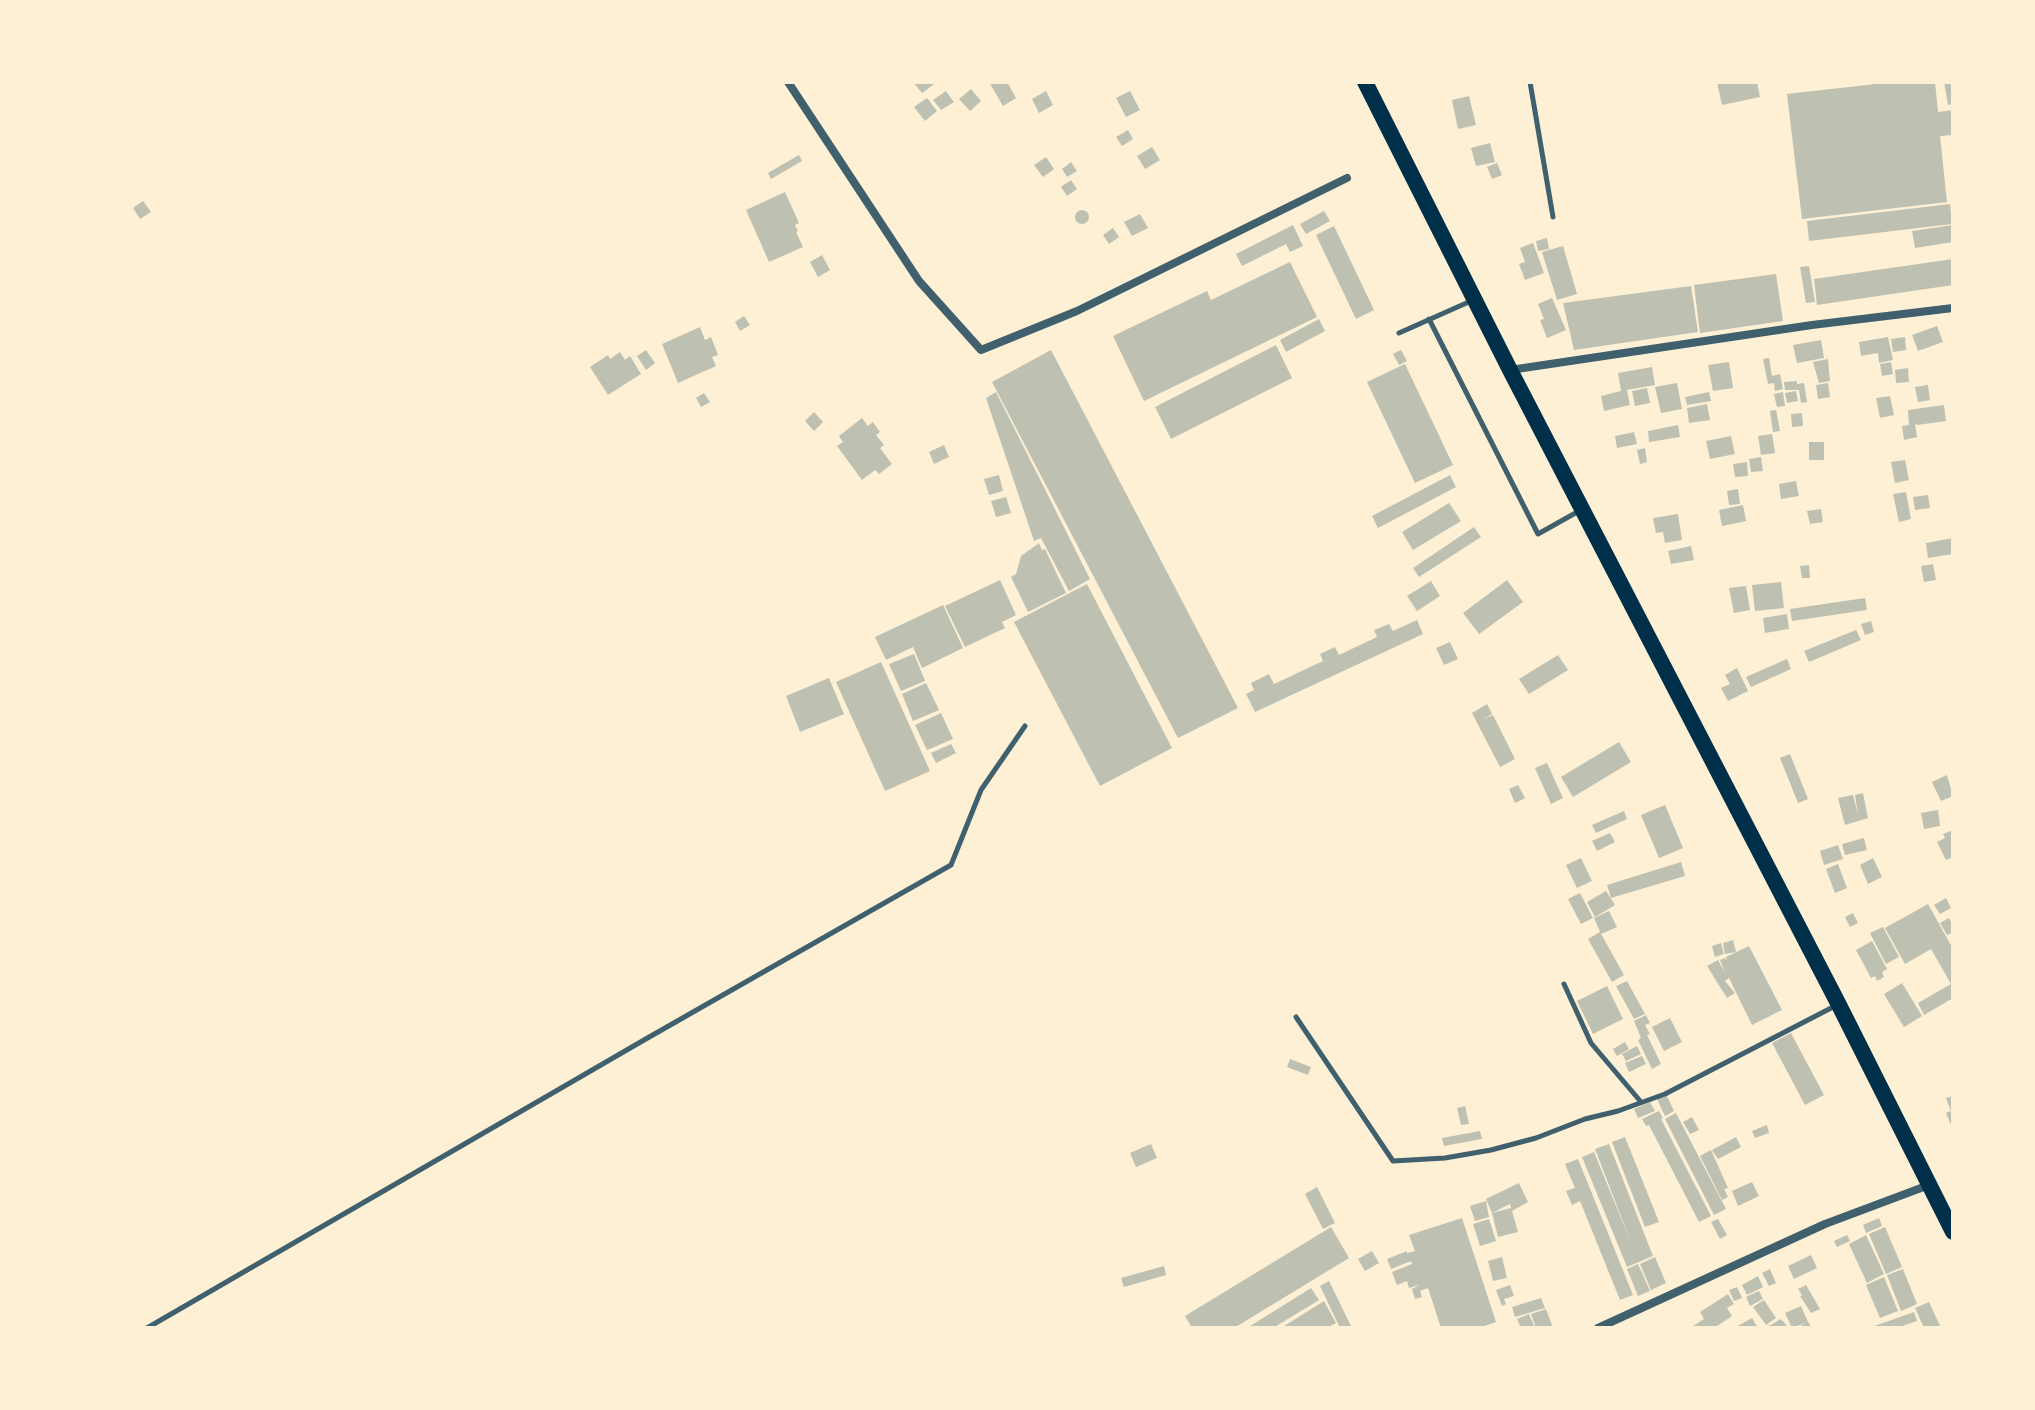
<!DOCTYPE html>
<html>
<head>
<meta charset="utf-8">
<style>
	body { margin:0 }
	#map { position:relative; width:2035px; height:1410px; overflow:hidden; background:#fdf0d5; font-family:"Noto Serif",serif }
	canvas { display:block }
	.frame { position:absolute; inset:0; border:84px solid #fdf0d5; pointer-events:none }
</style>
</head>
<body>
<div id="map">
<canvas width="2035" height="1410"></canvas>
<div class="frame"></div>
</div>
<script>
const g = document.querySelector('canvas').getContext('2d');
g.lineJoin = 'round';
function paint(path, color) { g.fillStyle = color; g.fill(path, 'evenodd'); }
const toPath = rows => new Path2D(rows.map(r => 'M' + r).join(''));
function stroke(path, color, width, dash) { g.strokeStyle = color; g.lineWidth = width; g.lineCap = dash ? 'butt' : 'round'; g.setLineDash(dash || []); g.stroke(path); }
const building = toPath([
	[913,82,933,82,934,84,922,93],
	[989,82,1007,82,1016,98,1003,106],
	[1717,82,1757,82,1760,97,1722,105],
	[1893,82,1935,82,1938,112,1953,110,1953,135,1940,136,1947,202,1802,219,1787,94],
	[1944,82,1953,82,1953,104,1948,105],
	[971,89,981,101,970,111,959,99],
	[946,91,954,102,941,110,933,100],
	[1046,91,1053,105,1039,113,1032,99],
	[1130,91,1140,110,1126,117,1116,98],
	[1469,96,1476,125,1458,129,1452,100],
	[927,98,937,111,925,121,914,107],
	[1128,130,1133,139,1122,146,1116,137],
	[1490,143,1495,162,1476,166,1471,148],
	[1152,147,1160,160,1145,169,1137,156],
	[799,155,802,161,771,179,768,173],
	[1046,157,1054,169,1043,177,1034,165],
	[1071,162,1077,171,1067,177,1062,169],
	[1497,163,1502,175,1492,179,1487,167],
	[1071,180,1077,189,1067,196,1061,187],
	[785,192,799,223,795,225,798,231,796,232,803,247,769,262,746,210],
	[143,201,151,212,140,219,133,208],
	[1950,204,1952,224,1809,241,1807,221],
	'1075 217a7 7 0 1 1 14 0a7 7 0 1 1-14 0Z',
	[1324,211,1330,221,1306,234,1300,224],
	[1140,214,1148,228,1132,236,1124,222],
	[1293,225,1303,246,1290,252,1286,244,1242,266,1236,254],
	[1953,225,1953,242,1915,248,1912,231],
	[1334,226,1374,310,1356,319,1316,235],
	[1113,228,1119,237,1109,244,1103,235],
	[1547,238,1549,249,1538,251,1536,241],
	[1533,243,1544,273,1525,280,1519,264,1525,262,1520,248],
	[1563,246,1577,294,1557,300,1542,252],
	[822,255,830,270,818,277,810,262],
	[1953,259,1953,285,1817,305,1814,279],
	[1290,262,1317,317,1144,401,1113,336,1207,291,1211,300],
	[1809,266,1815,302,1806,303,1800,267],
	[1776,274,1783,321,1700,333,1694,285],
	[1691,286,1698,332,1574,350,1563,303],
	[1552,298,1566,330,1547,338,1540,320,1544,319,1538,304],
	[744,316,750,325,740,331,735,322],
	[1319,319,1325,331,1286,352,1280,340],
	[1937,326,1943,342,1918,351,1912,335],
	[700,327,705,340,711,337,718,355,712,357,716,366,678,383,662,344],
	[1888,337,1893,360,1879,363,1878,353,1861,356,1859,342],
	[1905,337,1906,350,1893,352,1891,339],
	[1821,340,1824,358,1797,363,1793,345],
	[1276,345,1292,378,1171,439,1155,407],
	[646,350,655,363,646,370,637,356],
	[1051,350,1238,708,1178,738,992,382],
	[1401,350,1407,361,1399,365,1393,354],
	[620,352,625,360,630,356,641,374,608,395,590,367,608,355,610,359],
	[1769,358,1772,376,1780,374,1783,389,1775,391,1774,383,1768,384,1763,359],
	[1828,359,1830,381,1819,383,1813,362],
	[1729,362,1733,388,1713,391,1708,365],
	[1891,362,1893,374,1882,376,1880,364],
	[1405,364,1453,465,1415,483,1367,382],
	[1652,367,1655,385,1627,390,1630,405,1604,411,1601,396,1621,391,1618,373],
	[1908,368,1909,382,1896,383,1895,370],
	[1797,381,1797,384,1804,383,1807,402,1801,403,1799,390,1802,390,1785,390,1784,382],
	[1677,383,1682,409,1661,413,1655,387],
	[1828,383,1830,397,1818,399,1816,385],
	[1928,385,1930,400,1918,402,1915,387],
	[1647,388,1650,403,1635,406,1632,391],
	[1796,391,1798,401,1787,403,1785,393],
	[996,392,1090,579,1069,591,1041,538,1034,541,986,398],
	[1709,392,1711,401,1687,405,1685,397],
	[1783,392,1785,406,1777,407,1774,394],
	[704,393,710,402,701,407,696,398],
	[1890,396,1894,415,1880,418,1876,398],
	[1707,404,1710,420,1689,423,1687,408],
	[1944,405,1946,421,1917,425,1915,423,1917,437,1904,440,1902,426,1909,425,1908,410],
	[1776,410,1780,431,1773,432,1770,411],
	[814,412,823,422,814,431,805,421],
	[1802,413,1803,426,1792,427,1791,414],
	[862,418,868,426,873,422,880,432,876,435,884,445,880,448,892,464,879,474,875,470,862,480,837,446,843,442,839,436],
	[1678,425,1680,437,1649,442,1648,431],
	[1634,432,1637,444,1617,448,1615,436],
	[1772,434,1775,453,1761,455,1758,436],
	[1731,436,1735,454,1710,459,1706,441],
	[1809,442,1824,442,1824,460,1809,460],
	[944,445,949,457,934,464,929,452],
	[1645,448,1647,462,1640,464,1637,450],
	[1761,457,1763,471,1751,472,1749,459],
	[1905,460,1909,480,1895,483,1891,462],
	[1747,462,1748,476,1735,477,1733,464],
	[999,475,1003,491,989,495,984,479],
	[1450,475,1456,487,1378,528,1372,516],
	[1796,481,1799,496,1781,499,1779,484],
	[1738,489,1740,504,1729,505,1727,491],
	[1906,492,1911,519,1899,522,1893,494],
	[1928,495,1930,508,1915,510,1913,497],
	[1006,497,1011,513,996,517,991,501],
	[1449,503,1461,521,1413,550,1402,532],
	[1743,505,1746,521,1722,526,1719,510],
	[1821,509,1823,522,1810,524,1807,511],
	[1678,514,1682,540,1665,543,1663,532,1656,533,1653,518],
	[1474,527,1481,537,1419,577,1413,568],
	[1953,538,1953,554,1928,558,1926,543],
	[1039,543,1042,550,1045,549,1066,593,1028,612,1011,577,1016,574,1021,556],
	[1691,546,1694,560,1671,564,1668,551],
	[1933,564,1936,580,1924,582,1921,566],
	[1809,565,1810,578,1802,578,1800,566],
	[1000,580,1016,615,1002,622,1005,628,965,647,945,606],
	[1507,580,1523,602,1479,634,1463,613],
	[1431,581,1440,596,1417,611,1407,596],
	[1781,582,1784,608,1755,611,1752,585],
	[1087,584,1172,748,1100,786,1014,622],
	[1746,586,1750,610,1734,613,1729,588],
	[1865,598,1867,610,1792,621,1790,609],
	[943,605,963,648,922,668,913,647,886,660,875,637],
	[1787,614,1789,629,1765,633,1763,618],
	[1417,620,1423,634,1255,712,1246,694,1254,690,1251,683,1269,674,1274,684,1323,661,1320,654,1335,647,1339,655,1377,637,1374,630,1389,624,1393,631],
	[1871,621,1874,632,1865,635,1861,624],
	[1856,630,1861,640,1809,662,1804,651],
	[1450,642,1458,659,1444,665,1436,648],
	[914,654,925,681,901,691,889,664],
	[1558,655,1568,670,1529,694,1519,679],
	[1787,659,1791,669,1751,687,1746,677],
	[881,662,930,771,885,791,836,682],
	[1737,668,1748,691,1728,701,1721,688,1730,684,1725,675],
	[829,678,844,714,800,732,786,696],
	[926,683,939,710,913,721,902,694],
	[1487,704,1492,714,1484,719,1493,715,1515,759,1500,767,1472,713],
	[941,713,953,739,927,750,915,725],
	[1619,742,1631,762,1573,797,1561,777],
	[951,744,956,753,936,763,931,753],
	[1790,754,1808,799,1798,803,1780,758],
	[1547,763,1563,798,1551,804,1535,768],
	[1947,775,1953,796,1941,801,1932,782],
	[1518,785,1525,798,1515,803,1509,789],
	[1863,793,1868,818,1845,825,1838,798,1853,795,1858,815,1855,795],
	[1665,805,1683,848,1659,858,1641,815],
	[1938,810,1940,826,1924,829,1921,813],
	[1624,811,1627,819,1596,833,1592,825],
	[1953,830,1953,857,1946,860,1937,842,1945,838,1943,834],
	[1610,833,1615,842,1597,851,1592,841],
	[1864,838,1867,850,1845,855,1842,844],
	[1838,845,1843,859,1824,865,1820,851],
	[1581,858,1592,881,1577,888,1566,865],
	[1873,858,1882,877,1868,884,1860,865],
	[1681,862,1685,876,1611,898,1607,885],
	[1838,864,1847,888,1835,893,1826,869],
	[1606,891,1615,905,1595,917,1587,902],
	[1580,893,1593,918,1581,924,1568,899],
	[1946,898,1951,908,1940,914,1934,905],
	[1928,904,1953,949,1953,998,1924,1015,1918,1003,1951,984,1931,949,1905,964,1885,928],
	[1609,911,1617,927,1601,934,1594,918],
	[1853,913,1858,923,1850,927,1845,917],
	[1949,918,1953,925,1953,932,1947,935,1940,923],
	[1883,927,1899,957,1886,964,1870,933],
	[1600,932,1624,975,1612,982,1588,939],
	[1733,940,1736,952,1725,954,1723,943],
	[1872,941,1887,969,1882,972,1884,977,1877,981,1875,976,1871,978,1856,950],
	[1721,943,1724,954,1715,957,1712,946],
	[1749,946,1782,1010,1752,1025,1729,978,1725,981,1735,993,1727,998,1707,966,1718,960,1725,973,1720,960,1725,958,1727,960,1726,957],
	[1627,981,1645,1014,1634,1019,1616,986],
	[1902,983,1922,1016,1904,1027,1884,994],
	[1607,986,1623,1019,1593,1034,1577,1001],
	[1646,1015,1650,1023,1645,1025,1650,1034,1647,1035,1661,1064,1652,1069,1638,1040,1641,1038,1634,1021],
	[1670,1018,1682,1042,1664,1051,1652,1027],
	[1791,1033,1824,1095,1805,1105,1772,1043],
	[1625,1042,1629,1049,1617,1056,1613,1049],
	[1637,1046,1641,1054,1626,1061,1622,1054],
	[1642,1056,1646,1064,1629,1072,1625,1063],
	[1290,1059,1311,1067,1308,1075,1287,1067],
	[1666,1094,1674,1111,1665,1116,1657,1099],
	[1953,1096,1953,1130,1946,1113,1951,1111,1946,1098],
	[1650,1102,1655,1111,1638,1118,1634,1109],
	[1465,1106,1469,1124,1461,1125,1457,1108],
	[1659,1111,1663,1118,1661,1119,1711,1216,1699,1222,1649,1125,1646,1126,1642,1119],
	[1676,1113,1726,1209,1714,1215,1665,1119],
	[1692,1117,1699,1130,1690,1134,1683,1122],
	[1767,1125,1769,1133,1755,1138,1752,1131],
	[1480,1131,1482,1139,1444,1146,1442,1138],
	[1625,1137,1659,1222,1645,1227,1612,1142],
	[1736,1137,1741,1147,1718,1159,1712,1150],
	[1151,1144,1157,1158,1136,1167,1130,1153],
	[1609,1144,1653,1256,1627,1267,1582,1157,1594,1152,1632,1245,1595,1149],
	[1711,1150,1728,1188,1724,1189,1728,1197,1722,1200,1700,1156],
	[1578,1159,1633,1295,1620,1300,1580,1201,1572,1205,1566,1191,1575,1188,1565,1164],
	[1752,1182,1759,1196,1738,1206,1732,1191],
	[1519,1183,1528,1202,1512,1211,1518,1232,1498,1237,1492,1213,1511,1208,1510,1204,1492,1213,1486,1199],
	[1317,1187,1335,1223,1323,1229,1305,1194],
	[1486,1201,1489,1217,1475,1221,1470,1206],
	[1462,1218,1496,1322,1479,1328,1441,1328,1428,1288,1420,1291,1422,1297,1415,1299,1412,1289,1419,1285,1409,1288,1407,1281,1397,1285,1392,1272,1412,1264,1411,1261,1391,1269,1387,1259,1407,1251,1407,1253,1415,1251,1409,1235],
	[1879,1218,1882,1226,1866,1233,1863,1225],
	[1489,1219,1496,1241,1480,1246,1473,1224],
	[1718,1219,1727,1235,1720,1239,1711,1222],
	[1331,1227,1349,1258,1234,1328,1192,1328,1185,1316],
	[1885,1227,1902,1267,1886,1274,1869,1234],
	[1847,1235,1850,1241,1837,1247,1834,1241],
	[1866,1235,1884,1274,1867,1283,1849,1244],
	[1372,1251,1379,1263,1365,1271,1358,1259],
	[1811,1255,1817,1268,1794,1279,1788,1266],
	[1502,1257,1507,1278,1493,1281,1488,1261],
	[1655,1257,1666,1283,1651,1290,1640,1264],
	[1638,1264,1650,1291,1638,1296,1627,1269],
	[1164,1266,1166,1275,1124,1287,1121,1278],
	[1770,1269,1776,1283,1769,1286,1762,1273],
	[1903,1269,1917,1304,1901,1311,1887,1275],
	[1758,1276,1763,1287,1747,1295,1742,1285],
	[1884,1277,1898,1311,1880,1318,1866,1285],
	[1329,1281,1351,1326,1346,1328,1340,1328,1320,1286],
	[1510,1285,1514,1296,1504,1299,1506,1304,1502,1306,1496,1290],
	[1806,1285,1820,1309,1811,1313,1800,1296,1802,1295,1798,1289],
	[1737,1287,1742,1298,1734,1301,1729,1290],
	[1311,1288,1319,1300,1273,1328,1247,1328],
	[1759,1291,1763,1299,1750,1306,1746,1297],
	[1728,1294,1734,1304,1727,1308,1732,1316,1714,1328,1690,1328,1704,1319,1700,1312],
	[1541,1298,1545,1308,1515,1317,1512,1307],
	[1764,1300,1776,1318,1766,1325,1753,1307],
	[1324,1301,1336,1323,1327,1328,1281,1328],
	[1929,1302,1941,1328,1924,1328,1915,1308],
	[1801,1306,1808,1322,1812,1328,1798,1328,1805,1323,1792,1328,1785,1313],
	[1546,1309,1553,1328,1536,1328,1531,1314],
	[1914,1312,1917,1321,1896,1328,1869,1328],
	[1529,1314,1535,1328,1521,1328,1517,1319],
	[1752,1318,1758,1328,1734,1328],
	[1781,1319,1789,1328,1765,1328]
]);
const service = toPath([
	[1530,82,1553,217],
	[1429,319,1538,534,1579,511],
	[1399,333,1471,301],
	[1564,984,1591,1043,1641,1102],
	[1296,1017,1393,1161,1445,1158,1491,1150,1536,1138,1585,1119,1618,1111,1665,1094,1835,1006],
	[147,1328,644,1040,951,865,981,790,1025,726]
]);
const minor = toPath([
	[788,82,919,281,981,350,1077,311,1347,178],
	[1510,370,1812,325,1953,308],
	[1598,1328,1825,1224,1929,1185]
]);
const primary = toPath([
	[1365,82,1510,370,1839,1005,1953,1232]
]);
paint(building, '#bec0b2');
stroke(service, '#3f606c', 5);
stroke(minor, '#3f606c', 8);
stroke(primary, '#003049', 16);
</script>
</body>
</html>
